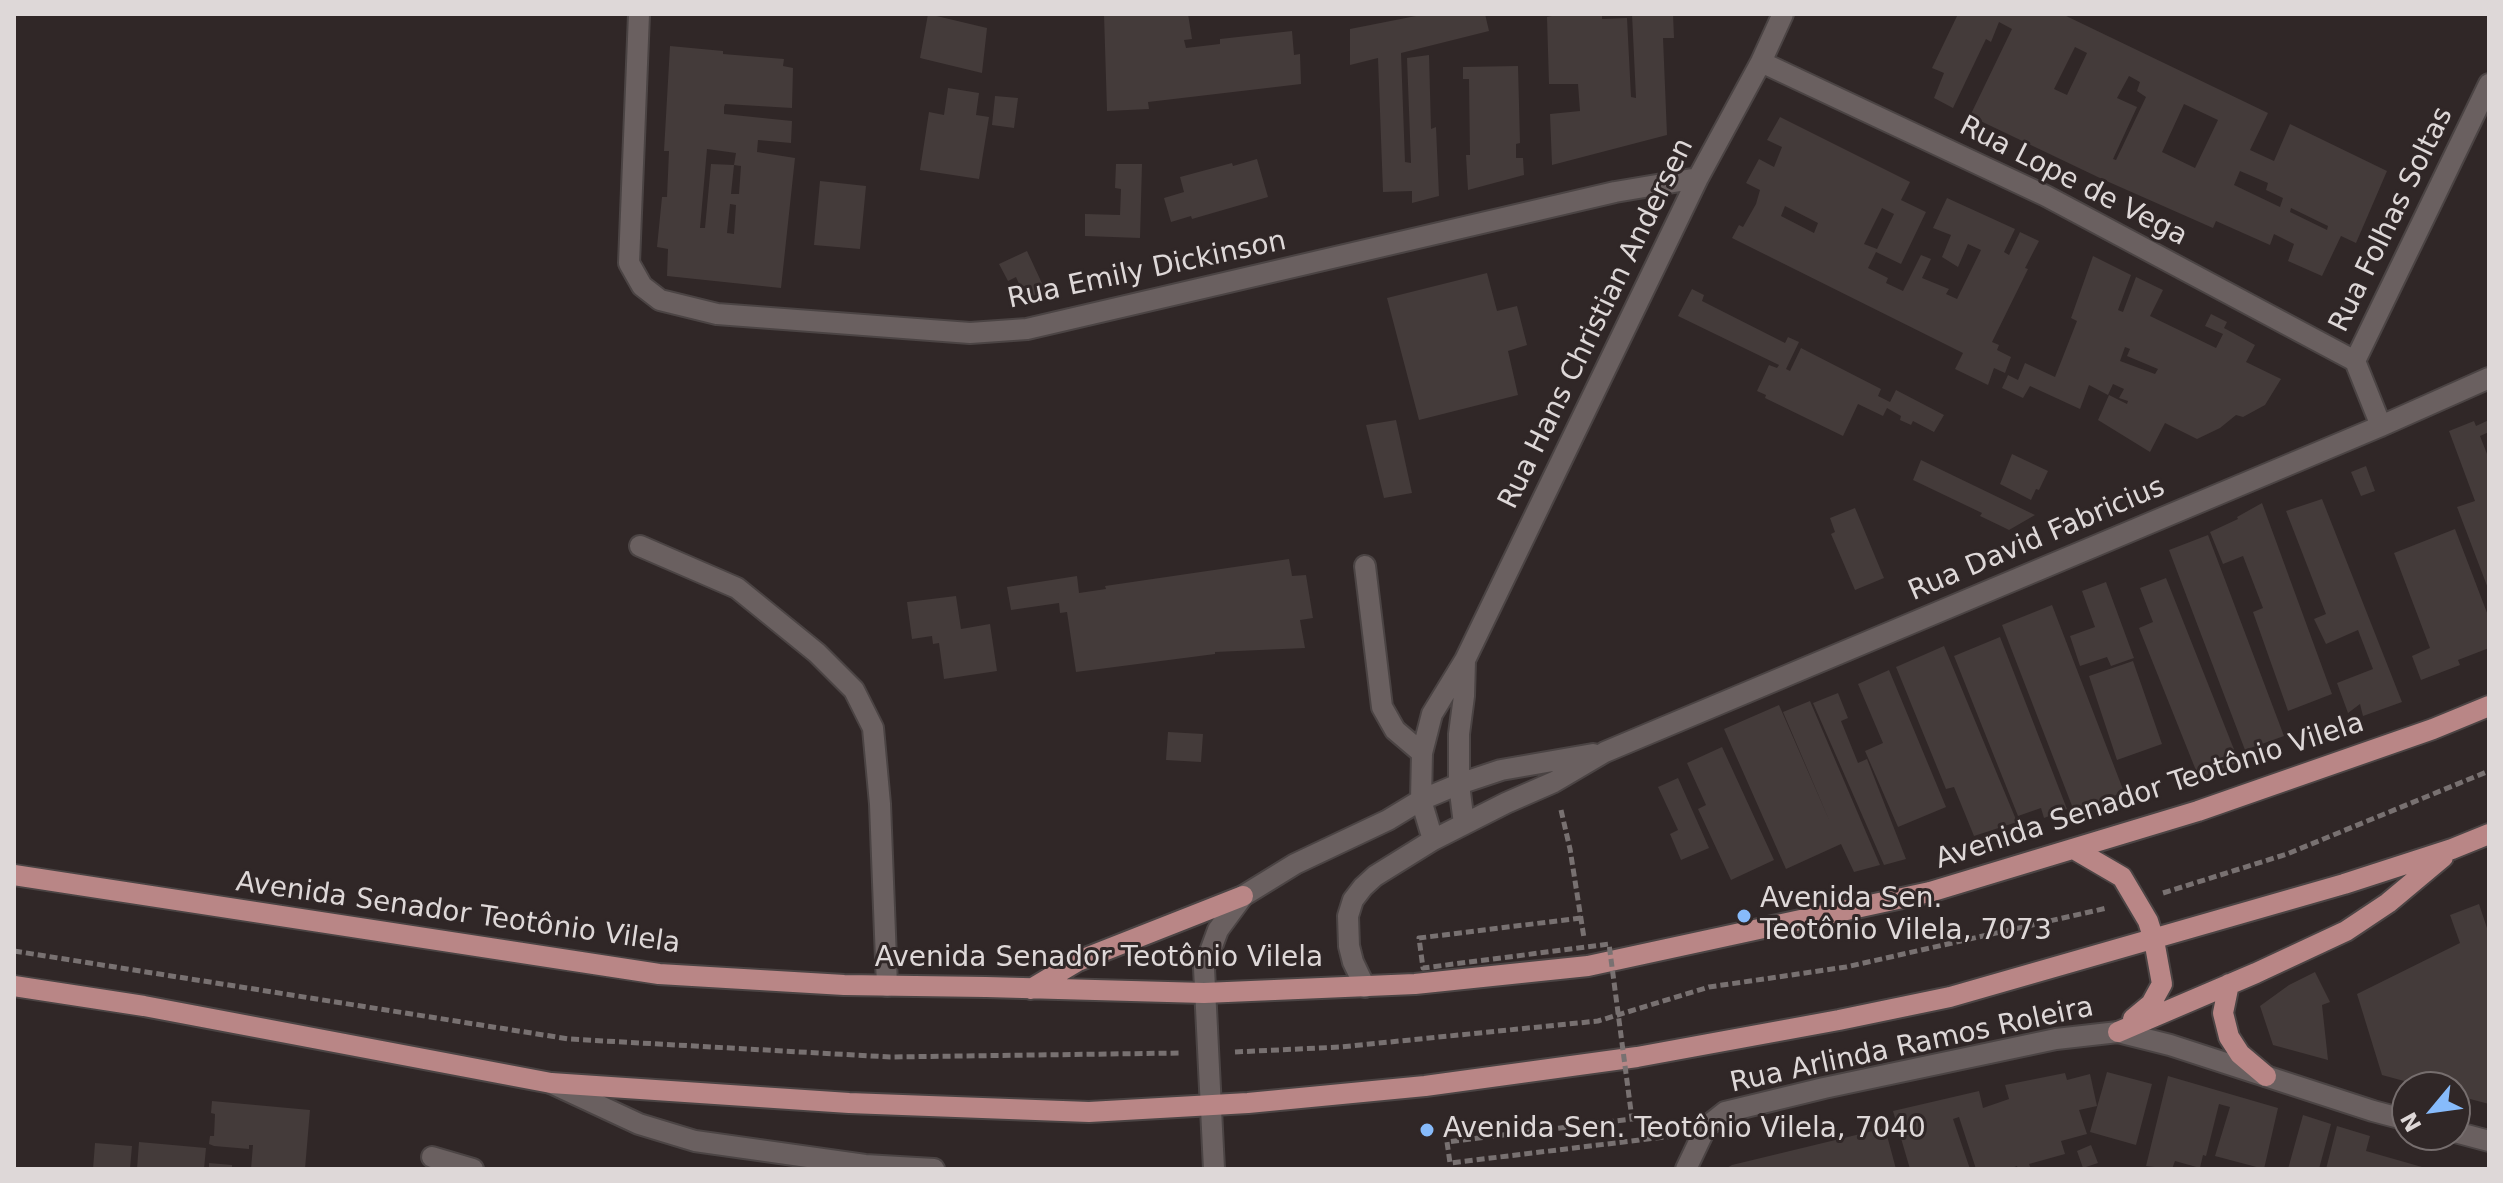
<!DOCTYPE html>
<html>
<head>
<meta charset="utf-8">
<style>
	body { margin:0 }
	#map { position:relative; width:2503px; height:1183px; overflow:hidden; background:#302727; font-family:"DejaVu Sans",sans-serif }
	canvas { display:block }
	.frame { position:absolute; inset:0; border:16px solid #ded8d8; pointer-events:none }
	.north { position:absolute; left:2391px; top:1071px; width:80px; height:80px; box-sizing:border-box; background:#302727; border:2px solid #766e6e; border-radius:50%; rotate:241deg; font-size:22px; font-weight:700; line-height:32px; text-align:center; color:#ded8d8 }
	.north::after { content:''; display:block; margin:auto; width:28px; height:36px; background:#87bbfb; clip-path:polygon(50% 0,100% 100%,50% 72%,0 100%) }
</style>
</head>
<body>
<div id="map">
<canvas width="2503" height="1183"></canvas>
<div class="frame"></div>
<div class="north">N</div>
</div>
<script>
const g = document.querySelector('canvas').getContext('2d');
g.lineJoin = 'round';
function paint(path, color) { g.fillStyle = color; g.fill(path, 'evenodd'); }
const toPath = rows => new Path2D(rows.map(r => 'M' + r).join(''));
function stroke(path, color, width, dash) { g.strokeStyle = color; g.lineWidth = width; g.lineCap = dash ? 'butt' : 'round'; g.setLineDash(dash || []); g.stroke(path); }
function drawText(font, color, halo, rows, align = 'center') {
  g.font = font + ' "DejaVu Sans",sans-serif'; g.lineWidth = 6; g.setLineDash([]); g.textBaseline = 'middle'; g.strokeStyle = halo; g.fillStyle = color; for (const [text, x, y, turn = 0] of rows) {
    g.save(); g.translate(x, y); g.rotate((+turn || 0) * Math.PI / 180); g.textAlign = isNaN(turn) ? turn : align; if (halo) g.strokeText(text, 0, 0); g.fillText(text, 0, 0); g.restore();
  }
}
const building = toPath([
	[928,14,987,28,982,73,920,58],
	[1104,14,1145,14,1145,16,1188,14,1192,39,1184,40,1186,48,1220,44,1220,39,1292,31,1294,55,1300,54,1301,84,1148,102,1149,109,1107,111],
	[1426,14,1485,14,1489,31,1401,53,1405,162,1411,163,1407,58,1429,55,1431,129,1436,127,1439,196,1412,203,1412,191,1383,192,1378,58,1350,65,1350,29],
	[1561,14,1602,14,1602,19,1627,18,1631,97,1636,98,1632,14,1673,14,1674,38,1663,38,1667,135,1552,165,1550,114,1580,111,1578,84,1549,84,1547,17],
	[1958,14,2062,14,2268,113,2250,150,2274,161,2290,124,2387,171,2356,243,2341,236,2322,276,2288,261,2294,244,2274,234,2270,245,2216,221,2213,228,2102,179,1970,116,2012,29,1999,22,1991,42,1986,39,1953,108,1934,98,1944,73,1932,68],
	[2075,47,2087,53,2067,95,2054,89],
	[2129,76,2140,82,2137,91,2146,97,2116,160,2113,159,2137,107,2117,98],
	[2184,104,2218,120,2195,168,2162,152],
	[2240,171,2268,183,2266,190,2283,198,2280,207,2234,185],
	[2291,208,2328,226,2327,230,2290,212],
	[670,46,723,51,723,54,784,59,783,66,793,68,792,108,725,104,724,107,724,114,792,121,791,143,758,140,757,152,795,158,781,288,667,276,668,249,657,247,662,197,667,197,669,151,664,151],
	[707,149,736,153,734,165,741,166,739,194,731,194,734,165,711,164,705,228,700,228],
	[730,204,736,205,734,234,727,233],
	[1518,66,1520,143,1516,144,1516,158,1523,158,1524,175,1468,190,1466,155,1470,155,1469,79,1463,79,1463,67],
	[948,88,979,93,976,115,989,117,979,179,920,170,929,112,944,115],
	[995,96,1018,98,1014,128,992,125],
	[1780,117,1910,182,1901,200,1926,212,1901,264,1876,252,1868,268,1888,278,1886,283,1903,291,1921,255,1931,259,1922,278,1949,289,1946,294,1957,299,1981,250,1968,244,1958,267,1942,257,1951,235,1933,228,1947,198,2015,229,2004,252,2009,255,2020,232,2039,241,2025,268,2028,269,1992,342,1999,345,1997,350,2011,357,2005,373,1994,368,1988,385,1955,369,1963,353,1732,238,1739,225,1743,227,1756,204,1760,190,1746,183,1759,159,1774,167,1782,147,1767,140],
	[1785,206,1818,223,1814,233,1781,216],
	[1882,208,1894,214,1877,249,1864,244],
	[1257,159,1268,197,1192,219,1191,216,1171,222,1164,198,1184,192,1180,177,1232,163,1233,166],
	[1116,164,1142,164,1140,238,1085,236,1085,214,1120,215,1121,189,1115,188],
	[820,181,866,186,860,249,814,245],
	[1027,251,1046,292,1025,298,1016,277,1008,281,999,264],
	[2093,256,2131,275,2118,310,2123,312,2136,277,2163,290,2150,316,2216,348,2223,334,2205,326,2211,314,2227,322,2224,328,2255,345,2246,362,2281,379,2265,405,2243,417,2236,415,2220,428,2197,439,2165,423,2150,452,2098,420,2109,395,2127,404,2128,401,2119,398,2124,389,2113,384,2108,395,2089,385,2080,409,2030,386,2023,398,2002,388,2008,375,2018,380,2025,363,2055,377,2077,321,2071,318],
	[2125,347,2130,349,2127,356,2158,369,2155,374,2120,361],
	[1487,273,1497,311,1517,306,1527,345,1508,351,1518,395,1419,420,1387,298],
	[1692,289,1704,295,1702,301,1785,343,1788,337,1799,342,1786,369,1790,371,1801,348,1881,389,1878,396,1890,402,1896,390,1944,415,1934,432,1913,421,1911,425,1900,420,1901,416,1887,408,1883,416,1858,404,1843,436,1765,398,1766,395,1757,391,1769,365,1777,368,1779,365,1678,316],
	[1396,420,1412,493,1384,498,1366,425],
	[2489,420,2489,432,2480,436,2489,459,2489,591,2457,507,2475,501,2449,431,2474,421,2476,426],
	[2012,454,2048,471,2039,490,2036,489,2031,500,2000,484],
	[1921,460,2035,515,2009,530,2003,527,1980,516,1982,513,1913,480],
	[2366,466,2375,491,2361,496,2351,472],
	[2322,499,2402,702,2363,716,2360,704,2348,713,2337,683,2373,669,2358,630,2326,644,2314,619,2326,614,2286,511],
	[2262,503,2332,694,2288,711,2253,612,2263,608,2243,556,2223,564,2210,532,2238,519,2237,517],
	[1855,508,1884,578,1855,590,1831,534,1835,532,1830,518],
	[2455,529,2489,618,2489,648,2458,660,2460,665,2421,680,2412,656,2430,648,2394,553],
	[2208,535,2284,736,2245,750,2169,550],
	[1289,559,1292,576,1306,575,1313,618,1300,620,1305,648,1215,652,1215,654,1076,672,1067,612,1060,613,1059,603,1011,610,1007,587,1077,576,1079,593,1106,589,1105,586],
	[2166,578,2239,762,2199,778,2139,628,2153,622,2140,588],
	[2106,582,2134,658,2111,666,2107,657,2080,666,2070,636,2095,627,2082,591],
	[956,596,961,629,990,624,997,671,944,679,939,643,933,644,932,636,912,639,907,602],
	[2052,605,2124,792,2074,811,2002,625],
	[2000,637,2067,809,2044,818,2041,808,2018,816,1954,656],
	[1944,646,2017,822,1974,836,1954,787,1946,789,1896,667],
	[2133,661,2162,744,2117,760,2089,676],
	[1889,670,1946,807,1898,827,1865,751,1883,743,1858,684],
	[1838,693,1848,718,1841,721,1858,763,1867,759,1906,859,1884,865,1813,703],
	[1810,701,1880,865,1854,872,1841,844,1786,869,1724,729,1779,705,1830,822,1783,712],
	[1168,732,1203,734,1201,762,1166,760],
	[1722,747,1774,860,1731,880,1698,809,1706,805,1687,763],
	[1678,778,1709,848,1681,860,1670,834,1678,830,1658,787],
	[2479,904,2489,934,2489,1104,2455,1095,2455,1087,2426,1087,2382,1075,2357,994,2460,943,2450,915],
	[2315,972,2330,1002,2322,1005,2328,1060,2273,1045,2260,1006,2289,985],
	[2107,1072,2152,1084,2136,1145,2090,1132],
	[2065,1073,2067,1080,2090,1074,2097,1106,2079,1110,2087,1134,2061,1141,2065,1154,2029,1164,2031,1169,2018,1169,2017,1166,2009,1169,1976,1169,1959,1117,1953,1119,1970,1169,1910,1169,1893,1111,1979,1091,1983,1108,2009,1099,2005,1085],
	[2168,1076,2278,1108,2264,1169,2215,1156,2230,1107,2219,1104,2206,1156,2203,1155,2200,1168,2175,1161,2172,1169,2146,1166],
	[212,1101,310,1110,305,1169,251,1169,253,1145,249,1145,249,1149,214,1146,209,1144,210,1136,214,1136,215,1114,211,1113],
	[2303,1115,2331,1124,2319,1169,2288,1169],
	[2337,1126,2370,1136,2366,1151,2429,1169,2326,1169],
	[1885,1128,1896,1169,1725,1169,1732,1165],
	[139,1142,206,1148,204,1169,137,1169],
	[95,1143,132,1146,130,1169,93,1169],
	[2091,1145,2098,1163,2083,1168,2077,1151],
	[209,1163,232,1165,232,1169,209,1169]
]);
const path = toPath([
	[1561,810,1570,849,1584,938],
	[2163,893,2287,854,2489,771],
	[14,951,569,1039,890,1057,1181,1053],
	[1235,1052,1340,1047,1598,1021,1709,987,1846,967,2107,908]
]);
const minor = toPath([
	[639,14,629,263,642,286,660,300,717,314,970,333,1027,329,1615,192,1698,178],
	[1761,62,2046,196,2355,361],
	[2381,426,2355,361,2489,84],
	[640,546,737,588,817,653,854,690,873,728,880,804,887,986],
	[1365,566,1382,707,1395,730,1422,753],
	[1464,824,1459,784,1459,734,1464,696,1465,660],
	[1433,840,1421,800,1422,753,1432,714,1465,660,1698,178,1761,62,1783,14],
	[1365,987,1353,962,1349,946,1348,916,1353,900,1363,887,1375,876,1433,840,1506,803,1554,782,1605,752,2381,426,2489,378],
	[551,1083,639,1124,695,1141,865,1165,934,1169],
	[2455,1132,2489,1141],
	[432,1157,473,1169],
	[1214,1169,1204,968,1218,930,1243,896,1295,864,1388,820,1421,800,1459,784,1501,770,1593,754],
	[1686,1169,1706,1127,1725,1112,1824,1088,2056,1039,2118,1032,2170,1045,2373,1111,2407,1120]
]);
const major = toPath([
	[2074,849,2122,877,2148,921,2154,940,2162,984,2151,1004,2133,1019],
	[14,875,659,974,844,985,986,987,1204,993,1415,984,1588,966,1930,892,2198,811,2433,729,2489,706],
	[2229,984,2223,1013,2229,1037,2240,1054,2266,1076],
	[14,986,144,1006,551,1083,849,1103,1089,1112,1248,1103,1425,1086,1637,1057,1839,1020,1950,997,2344,884,2452,849,2489,834],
	[1031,989,1078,961,1243,896],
	[2118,1032,2256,973,2346,931,2388,903,2443,857]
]);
const pathBridge = toPath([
	[1581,918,1419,938,1423,968,1609,944,1632,1119,1447,1142,1450,1163,1673,1136]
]);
const markers = [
	[1744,916,8,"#87bbfb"],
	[1427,1130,8,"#87bbfb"]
];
const streetNames = [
	["Rua Lope de Vega",2073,182,27],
	["Rua Folhas Soltas",2392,220,-64],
	["Rua Emily Dickinson",1147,271,-12],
	["Rua Hans Christian Andersen",1597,324,-64],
	["Rua David Fabricius",2037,540,-23],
	["Avenida Senador Teotônio Vilela",2150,792,-18],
	["Avenida Senador Teotônio Vilela",458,914,8],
	["Avenida Senador Teotônio Vilela",1099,959],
	["Rua Arlinda Ramos Roleira",1912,1046,-12]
];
const poiNames = [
	["Avenida Sen.",1760,900],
	["Teotônio Vilela, 7073",1760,932],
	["Avenida Sen. Teotônio Vilela, 7040",1443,1130]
];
paint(building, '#443b3a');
stroke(minor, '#4b4444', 24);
stroke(major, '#4b4444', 24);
stroke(path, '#787171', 5, [8, 4]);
stroke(minor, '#6a6060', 20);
stroke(major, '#b98686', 20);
stroke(pathBridge, '#787171', 5, [8, 4]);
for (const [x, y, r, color] of markers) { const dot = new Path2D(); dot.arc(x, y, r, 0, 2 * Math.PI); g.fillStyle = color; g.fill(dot); stroke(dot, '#302727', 3); }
drawText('28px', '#ded8d8', '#302727', streetNames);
drawText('28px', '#ded8d8', '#302727', poiNames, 'left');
</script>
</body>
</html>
